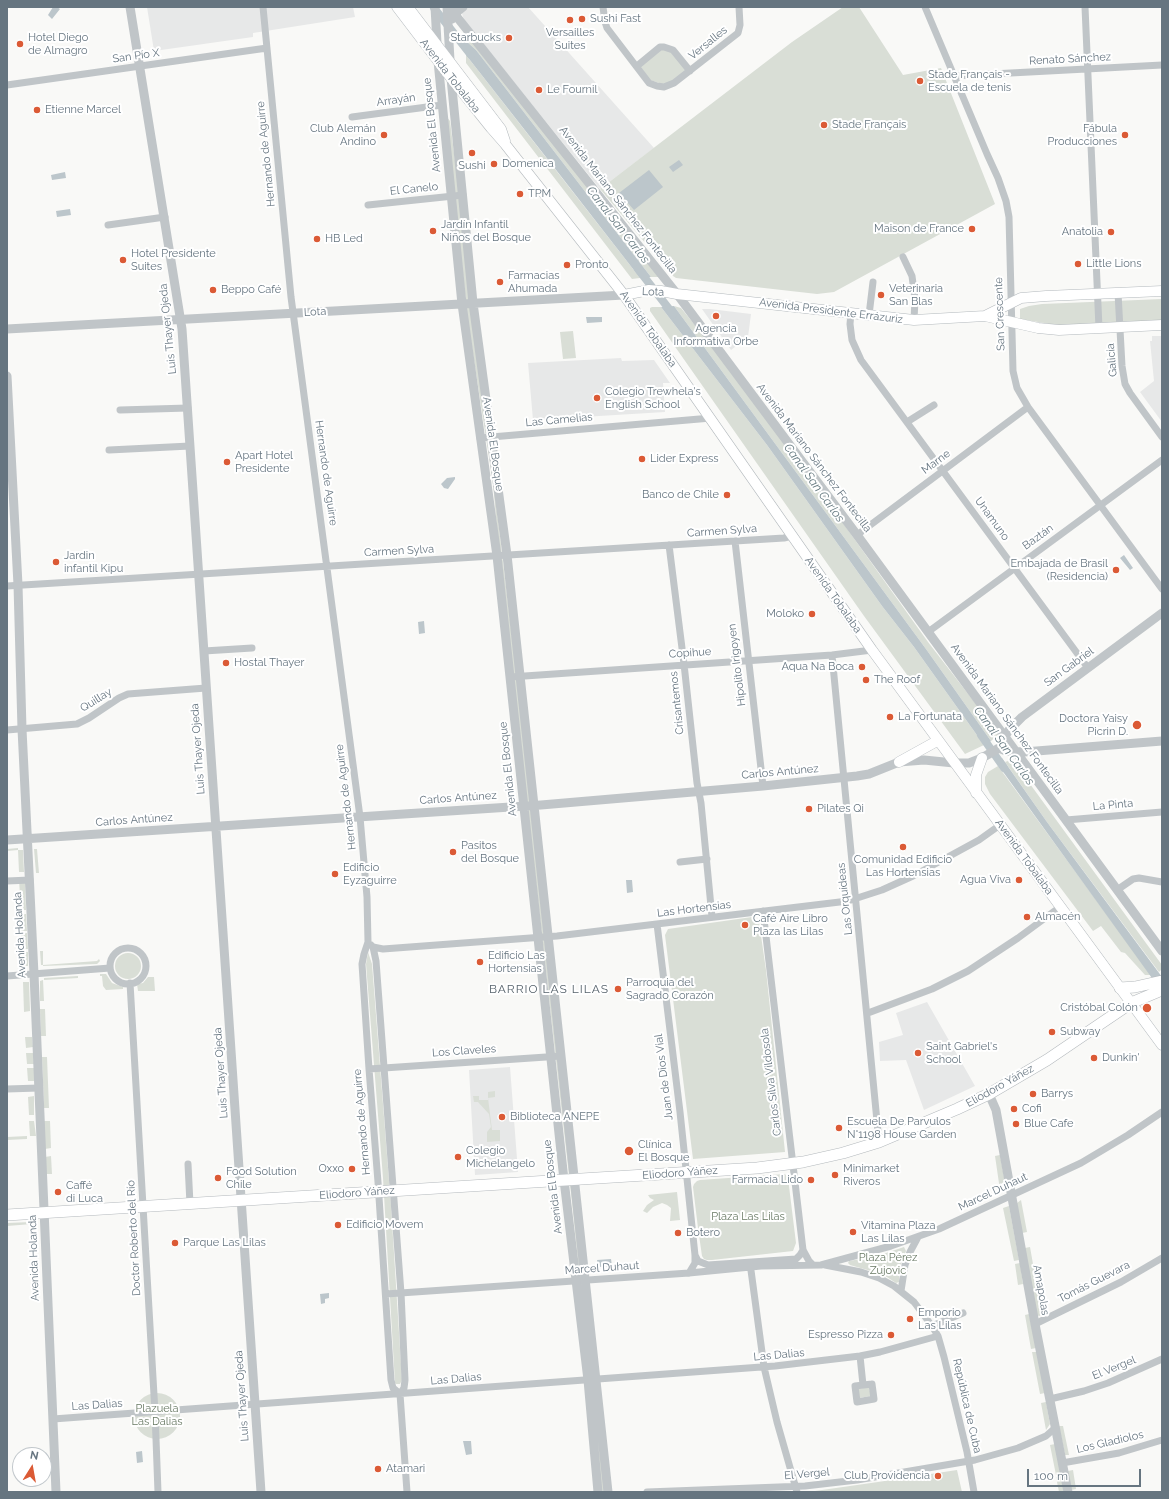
<!DOCTYPE html>
<html>
<head>
<meta charset="utf-8">
<style>
	body { margin:0 }
	#map { position:relative; width:1169px; height:1499px; overflow:hidden; background:#f9f9f7; font-family:Raleway,sans-serif }
	canvas { display:block }
	.frame { position:absolute; inset:0; border:8px solid #667580; pointer-events:none }
	.north { position:absolute; left:12px; top:1447px; width:40px; height:40px; box-sizing:border-box; background:#fff; border:1px solid #c2c8cc; border-radius:50%; rotate:11deg; font-size:11px; font-weight:700; line-height:16px; text-align:center; color:#667580 }
	.north::after { content:''; display:block; margin:auto; width:14px; height:18px; background:#db5a35; clip-path:polygon(50% 0,100% 100%,50% 72%,0 100%) }
	.scale { position:absolute; left:1027px; top:1469px; width:114px; height:18px; box-sizing:border-box; border:2px solid #667580; border-top:0; padding-left:5px; font-size:12px; line-height:14px; white-space:nowrap; color:#667580; -webkit-text-stroke:3px #fff; paint-order:stroke }
</style>
</head>
<body>
<div id="map">
<canvas width="1169" height="1499"></canvas>
<div class="frame"></div>
<div class="north">N</div>
<div class="scale">100 m</div>
</div>
<script>
const g = document.querySelector('canvas').getContext('2d');
g.lineJoin = 'round';
function paint(path, color) { g.fillStyle = color; g.fill(path, 'evenodd'); }
const toPath = rows => new Path2D(rows.map(r => 'M' + r).join(''));
function stroke(path, color, width, dash) { g.strokeStyle = color; g.lineWidth = width; g.lineCap = dash ? 'butt' : 'round'; g.setLineDash(dash || []); g.stroke(path); }
function drawText(font, color, halo, rows, align = 'center') {
  g.font = font + ' Raleway,sans-serif'; g.lineWidth = 4; g.setLineDash([]); g.textBaseline = 'middle'; g.strokeStyle = halo; g.fillStyle = color; for (const [text, x, y, turn = 0] of rows) {
    g.save(); g.translate(x, y); g.rotate((+turn || 0) * Math.PI / 180); g.textAlign = isNaN(turn) ? turn : align; if (halo) g.strokeText(text, 0, 0); g.fillText(text, 0, 0); g.restore();
  }
}
const built = toPath([
	[147,7,353,7,355,17,253,33,253,37,154,51],
	[460,7,528,7,654,148,600,189,464,20],
	[702,309,710,309,751,314,748,337,731,350],
	[1152,336,1162,336,1162,422,1140,392,1154,381,1150,341,1152,341],
	[621,358,622,361,654,360,670,383,663,383,665,412,533,420,528,363],
	[927,1002,975,1086,924,1110,906,1060,880,1061,879,1042,903,1035,896,1013],
	[510,1067,518,1172,475,1175,469,1070]
]);
const green = toPath([
	[843,7,859,7,903,75,941,68,995,204,834,292,817,294,676,278,673,276,600,189,792,42],
	[470,34,659,277,651,277,476,50,465,40],
	[662,49,668,49,687,70,673,82,662,84,650,80,640,66],
	[466,55,640,278,632,279,466,63],
	[446,116,450,121,455,161,524,737,606,1492,602,1492,572,1203,500,562,493,484,468,321],
	[1162,299,1162,322,1062,326,1020,319,1020,309,1029,306,1042,304],
	[674,306,681,308,745,386,928,642,999,734,991,741,926,649],
	[652,307,661,307,767,445,882,606,914,647,984,745,965,754,864,616,650,311,650,308],
	[573,331,576,358,563,359,560,332],
	[1011,760,1014,762,1162,965,1161,970,1159,972,1047,822,1005,762],
	[998,766,1151,975,1145,975,1125,953,1121,952,1101,926,1093,931,990,794,985,784,985,777,988,772],
	[18,848,18,850,23,850,24,872,19,872,18,850,7,851,7,849],
	[34,849,37,849,39,873,36,873],
	[19,880,25,880,26,910,21,910],
	[21,914,26,914,27,931,21,931],
	[752,917,759,922,766,970,785,1152,693,1159,665,935,668,929],
	[21,933,27,933,28,949,22,949],
	[40,951,43,951,43,965,97,961,99,959,100,961,97,964,43,966,43,965,41,965],
	[22,952,28,952,28,966,22,966],
	[368,952,372,964,391,1206,402,1380,400,1384,396,1384,395,1383,383,1178,366,964],
	'115 966a13 13 0 1 1 26 0a13 13 0 1 1-26 0Z',
	[100,974,106,974,112,983,123,987,123,989,106,990,103,986,102,976,100,976],
	[78,976,78,978,44,980,44,978],
	[148,977,154,977,155,991,138,991,137,984,143,983],
	[43,980,44,1001,40,1001,40,981],
	[23,982,29,982,30,1011,24,1012],
	[40,1009,45,1009,46,1036,41,1036],
	[25,1037,32,1037,33,1047,26,1048],
	[26,1053,33,1053,34,1064,27,1064],
	[42,1057,47,1057,49,1108,44,1108],
	[27,1068,34,1068,35,1081,28,1081],
	[495,1091,495,1097,488,1098,492,1130,500,1130,500,1141,487,1142,487,1132,491,1127,489,1114,478,1102,474,1102,473,1096,479,1096,479,1100,488,1100,488,1092],
	[34,1096,34,1115,29,1115,28,1097],
	[29,1121,34,1121,36,1136,30,1136],
	[44,1121,50,1121,51,1148,45,1149],
	[27,1136,27,1139,7,1140,7,1137],
	[1000,1155,1006,1188,1000,1190,995,1156],
	[51,1156,52,1174,46,1174,45,1157],
	[785,1174,788,1178,796,1243,793,1251,712,1260,707,1260,704,1259,702,1256,698,1228,693,1187,694,1184,697,1181,700,1180],
	[677,1192,680,1220,670,1221,671,1208,667,1205,662,1203,653,1207,647,1213,643,1211,647,1205,654,1200,650,1198,648,1195],
	[1021,1200,1027,1232,1022,1233,1017,1203],
	[1009,1206,1019,1260,1014,1261,1003,1208],
	[31,1222,32,1224,7,1226,7,1223],
	[904,1247,906,1251,899,1270,899,1282,896,1283,887,1277,871,1271,850,1265,848,1263,849,1261,877,1256],
	[1030,1247,1042,1315,1039,1316,1037,1315,1025,1248],
	[1020,1263,1023,1284,1018,1285,1015,1264],
	[1029,1314,1036,1348,1031,1349,1025,1315],
	[1032,1352,1037,1352,1045,1393,1040,1394],
	[869,1387,871,1396,859,1398,857,1389],
	'134 1416a23 23 0 1 1 46 0a23 23 0 1 1-46 0Z',
	[1046,1402,1050,1424,1046,1430,1041,1403],
	[1059,1426,1063,1426,1069,1455,1065,1455],
	[1055,1444,1061,1474,1056,1475,1050,1445],
	[957,1470,962,1492,808,1492,878,1482],
	[1073,1470,1076,1489,1071,1490,1068,1471],
	[1061,1476,1064,1492,1059,1492,1056,1477]
]);
const water = toPath([
	[53,7,57,7,60,9,52,19,48,15],
	[465,40,476,50,651,277,640,278,560,175,466,55],
	[679,160,683,165,673,172,669,167],
	[649,170,663,187,634,210,619,193],
	[65,172,66,178,52,180,51,175],
	[70,209,71,215,57,217,56,211],
	[674,306,926,649,991,741,984,745,914,647,882,606,767,445,661,307],
	[586,317,602,317,602,322,587,323],
	[455,477,455,479,448,489,444,488,441,484,447,478],
	[1124,555,1133,568,1130,570,1120,558],
	[424,621,425,633,419,634,418,622],
	[1002,758,1047,822,1162,977,1162,992,996,762],
	[626,880,632,880,633,892,627,893],
	[611,1259,612,1266,598,1267,597,1260],
	[329,1293,329,1298,325,1299,325,1303,321,1304,320,1294],
	[463,1441,471,1441,472,1454,466,1455],
	[142,1451,143,1462,137,1463,136,1452]
]);
const canal = toPath([
	[434,8,471,55],
	[638,269,673,314],
	[981,735,1004,768]
]);
const minor = toPath([
	[263,7,291,297,360,817,367,897,368,942,364,954,362,964,369,1069,378,1182,391,1380,393,1388,400,1394],
	[603,7,605,22,607,28,649,83,657,86,664,87,674,83,738,33,740,25,739,7],
	[925,7,987,154,998,178,1006,201,1009,217,1013,371,1017,388,1028,407,1162,589],
	[1085,7,1099,328],
	[637,66,660,47,664,47,673,50,690,71],
	[954,76,1162,65],
	[7,85,267,48],
	[352,117,442,105],
	[368,205,463,195],
	[108,225,165,217],
	[903,257,912,276,915,299,914,320],
	[1118,293,1122,366,1125,384,1130,393,1162,437],
	[851,313,850,324,852,340,861,360,1088,668],
	[869,315,873,282],
	[120,410,188,408],
	[907,422,934,405],
	[480,438,711,418],
	[109,450,190,446],
	[857,535,1028,407],
	[735,541,763,786],
	[669,545,684,664,697,783,701,803,712,917],
	[7,586,735,541,784,538,792,536],
	[928,632,1162,460],
	[204,651,252,648],
	[832,655,879,1142],
	[510,677,832,655,872,650],
	[7,730,77,724,89,718,119,698,128,694,206,688],
	[1066,820,1162,812],
	[680,862,707,859],
	[7,881,30,880],
	[1117,890,1133,879,1139,878,1162,882],
	[763,911,803,1250,809,1261,813,1265],
	[657,924,680,1112,695,1255,695,1263,689,1273],
	[371,945,373,947,376,961,401,1293,405,1380,404,1388,400,1394,407,1492],
	[373,947,383,949,557,936,848,901,882,890,913,876,979,840,1000,825],
	'110 966a18 18 0 1 1 36 0a18 18 0 1 1-36 0Z',
	[7,976,110,968],
	[130,983,155,1412,158,1492],
	[868,1013,932,989,968,971,1018,938,1060,907],
	[369,1069,561,1056],
	[7,1089,39,1088],
	[188,1164,190,1204],
	[695,1255,698,1261,708,1265,796,1259,800,1255,803,1250],
	[750,1263,764,1367,777,1422,797,1492],
	[825,1265,861,1272,879,1278,894,1286,914,1302,932,1326,938,1336,944,1357,967,1452,974,1492],
	[901,1291,905,1265,910,1252,918,1237],
	[386,1294,689,1273,761,1266,821,1265,891,1246,939,1229,1081,1163,1128,1135,1162,1112],
	[1035,1324,1121,1282,1162,1258],
	[932,1326,963,1313],
	[860,1356,863,1385],
	[872,1384,874,1399,857,1402,855,1386,872,1384],
	[1050,1399,1084,1391,1108,1383,1162,1359],
	[53,1419,775,1366,860,1356,880,1352,938,1336],
	[1062,1463,1119,1453,1162,1440],
	[647,1492,805,1486,857,1480,975,1460,1018,1448,1046,1436,1055,1428]
]);
const tertiary = toPath([
	[130,7,182,329,261,1492],
	[435,7,438,61,462,304,497,556,564,1180,588,1380,598,1492],
	[447,7,451,78,473,303,507,555,608,1492],
	[449,7,677,294,857,535,1162,951],
	[452,19,458,11,463,7],
	[7,329,624,295],
	[7,376,18,585,22,729,34,974,56,1492],
	[1003,740,1009,730,1022,717,1162,613],
	[999,748,1006,751,1024,752,1162,741],
	[7,840,541,805,763,786,857,776,869,774,899,762,924,760,954,763,969,763,982,758,999,748],
	[989,1094,996,1110,1035,1324,1068,1492]
]);
const secondary = toPath([
	[397,7,451,78,491,128,505,144,624,295,872,650,1162,1045],
	[408,7,501,129,505,141],
	[624,295,649,290,661,291,677,294,914,320,985,316,1038,328,1059,330,1162,325],
	[985,316,1021,298,1046,296,1162,291],
	[899,762,937,741],
	[976,793,976,775,982,758]
]);
const primary = toPath([
	[1120,988,1135,987,1162,981],
	[7,1215,757,1168,803,1162,843,1153,879,1142,957,1109,989,1094,1047,1060,1131,1003,1162,990]
]);
const markers = [
	[582,19,4,"#db5a35"],
	[570,20,4,"#db5a35"],
	[509,38,4,"#db5a35"],
	[20,44,4,"#db5a35"],
	[920,81,4,"#db5a35"],
	[539,90,4,"#db5a35"],
	[37,110,4,"#db5a35"],
	[824,125,4,"#db5a35"],
	[384,135,4,"#db5a35"],
	[1125,135,4,"#db5a35"],
	[472,153,4,"#db5a35"],
	[494,164,4,"#db5a35"],
	[520,194,4,"#db5a35"],
	[972,229,4,"#db5a35"],
	[433,231,4,"#db5a35"],
	[1111,232,4,"#db5a35"],
	[317,239,4,"#db5a35"],
	[123,260,4,"#db5a35"],
	[1078,264,4,"#db5a35"],
	[567,265,4,"#db5a35"],
	[500,282,4,"#db5a35"],
	[213,290,4,"#db5a35"],
	[881,295,4,"#db5a35"],
	[716,316,4,"#db5a35"],
	[597,398,4,"#db5a35"],
	[642,459,4,"#db5a35"],
	[227,462,4,"#db5a35"],
	[727,495,4,"#db5a35"],
	[56,562,4,"#db5a35"],
	[1116,570,4,"#db5a35"],
	[812,614,4,"#db5a35"],
	[226,663,4,"#db5a35"],
	[862,667,4,"#db5a35"],
	[866,680,4,"#db5a35"],
	[890,717,4,"#db5a35"],
	[1137,725,5,"#db5a35"],
	[809,809,4,"#db5a35"],
	[903,847,4,"#db5a35"],
	[453,852,4,"#db5a35"],
	[335,874,4,"#db5a35"],
	[1019,880,4,"#db5a35"],
	[1027,917,4,"#db5a35"],
	[745,925,4,"#db5a35"],
	[480,962,4,"#db5a35"],
	[618,989,4,"#db5a35"],
	[1147,1008,5,"#db5a35"],
	[1052,1032,4,"#db5a35"],
	[918,1053,4,"#db5a35"],
	[1094,1058,4,"#db5a35"],
	[1033,1094,4,"#db5a35"],
	[1014,1109,4,"#db5a35"],
	[502,1117,4,"#db5a35"],
	[1016,1124,4,"#db5a35"],
	[839,1128,4,"#db5a35"],
	[629,1151,5,"#db5a35"],
	[458,1157,4,"#db5a35"],
	[352,1169,4,"#db5a35"],
	[835,1175,4,"#db5a35"],
	[218,1178,4,"#db5a35"],
	[811,1180,4,"#db5a35"],
	[58,1192,4,"#db5a35"],
	[338,1225,4,"#db5a35"],
	[853,1232,4,"#db5a35"],
	[678,1233,4,"#db5a35"],
	[175,1243,4,"#db5a35"],
	[910,1319,4,"#db5a35"],
	[891,1335,4,"#db5a35"],
	[378,1469,4,"#db5a35"],
	[938,1476,4,"#db5a35"]
];
const poiNames = [
	["Sushi Fast",590,19],
	["Versailles",570,33,"center"],
	["Suites",570,46,"center"],
	["Hotel Diego",28,38],
	["de Almagro",28,51],
	["Starbucks",501,38,"right"],
	["Stade Français -",928,75],
	["Escuela de tenis",928,88],
	["Le Fournil",547,90],
	["Etienne Marcel",45,110],
	["Stade Français",832,125],
	["Club Alemán",376,129,"right"],
	["Andino",376,142,"right"],
	["Fábula",1117,129,"right"],
	["Producciones",1117,142,"right"],
	["Domenica",502,164],
	["Sushi",472,166,"center"],
	["TPM",528,194],
	["Jardín Infantil",441,225],
	["Niños del Bosque",441,238],
	["Maison de France",964,229,"right"],
	["Anatolia",1103,232,"right"],
	["HB Led",325,239],
	["Hotel Presidente",131,254],
	["Suites",131,267],
	["Little Lions",1086,264],
	["Pronto",575,265],
	["Farmacias",508,276],
	["Ahumada",508,289],
	["Veterinaria",889,289],
	["San Blas",889,302],
	["Beppo Café",221,290],
	["Agencia",716,329,"center"],
	["Informativa Orbe",716,342,"center"],
	["Colegio Trewhela's",605,392],
	["English School",605,405],
	["Apart Hotel",235,456],
	["Presidente",235,469],
	["Lider Express",650,459],
	["Banco de Chile",719,495,"right"],
	["Jardin",64,556],
	["infantil Kipu",64,569],
	["Embajada de Brasil",1108,564,"right"],
	["(Residencia)",1108,577,"right"],
	["Moloko",804,614,"right"],
	["Hostal Thayer",234,663],
	["Aqua Na Boca",854,667,"right"],
	["The Roof",874,680],
	["La Fortunata",898,717],
	["Doctora Yaisy",1128,719,"right"],
	["Picrin D.",1128,732,"right"],
	["Pilates Qi",817,809],
	["Pasitos",461,846],
	["del Bosque",461,859],
	["Comunidad Edificio",903,860,"center"],
	["Las Hortensias",903,873,"center"],
	["Edificio",343,868],
	["Eyzaguirre",343,881],
	["Agua Viva",1011,880,"right"],
	["Almacén",1035,917],
	["Café Aire Libro",753,919],
	["Plaza las Lilas",753,932],
	["Edificio Las",488,956],
	["Hortensias",488,969],
	["Parroquia del",626,983],
	["Sagrado Corazón",626,996],
	["Cristóbal Colón",1138,1008,"right"],
	["Subway",1060,1032],
	["Saint Gabriel's",926,1047],
	["School",926,1060],
	["Dunkin'",1102,1058],
	["Barrys",1041,1094],
	["Cofi",1022,1109],
	["Biblioteca ANEPE",510,1117],
	["Escuela De Parvulos",847,1122],
	["N°1198 House Garden",847,1135],
	["Blue Cafe",1024,1124],
	["Clínica",638,1145],
	["El Bosque",638,1158],
	["Colegio",466,1151],
	["Michelangelo",466,1164],
	["Oxxo",344,1169,"right"],
	["Minimarket",843,1169],
	["Riveros",843,1182],
	["Food Solution",226,1172],
	["Chile",226,1185],
	["Farmacia Lido",803,1180,"right"],
	["Caffé",66,1186],
	["di Luca",66,1199],
	["Edificio Movem",346,1225],
	["Vitamina Plaza",861,1226],
	["Las Lilas",861,1239],
	["Botero",686,1233],
	["Parque Las Lilas",183,1243],
	["Emporio",918,1313],
	["Las Lilas",918,1326],
	["Espresso Pizza",883,1335,"right"],
	["Atamari",386,1469],
	["Club Providencia",930,1476,"right"]
];
const streetNames = [
	["Versalles",708,43,-39],
	["San Pío X",136,56,-8],
	["Renato Sánchez",1070,59,-3],
	["Avenida Tobalaba",450,76,52],
	["Arrayán",396,100,-8],
	["Avenida El Bosque",432,125,-96],
	["Hernando de Aguirre",266,154,-96],
	["El Canelo",414,189,-6],
	["Avenida Mariano Sánchez Fontecilla",618,200,52],
	["Lota",653,292,2],
	["Avenida Presidente Errázuriz",831,311,7],
	["Lota",315,312,-3],
	["San Crescente",1000,314,-92],
	["Luis Thayer Ojeda",168,329,-96],
	["Avenida Tobalaba",648,329,55],
	["Galicia",1112,360,-95],
	["Las Camelias",559,420,-5],
	["Avenida El Bosque",493,444,82],
	["Avenida Mariano Sánchez Fontecilla",814,458,53],
	["Marne",936,462,-37],
	["Hernando de Aguirre",326,473,82],
	["Unamuno",992,519,54],
	["Carmen Sylva",722,531,-4],
	["Baztán",1038,537,-36],
	["Carmen Sylva",399,551,-3],
	["Avenida Tobalaba",833,595,55],
	["Copihue",690,653,-4],
	["Hipolito Irigoyen",737,665,-97],
	["San Gabriel",1069,667,-36],
	["Quillay",96,700,-32],
	["Crisantemos",677,703,-96],
	["Avenida Mariano Sánchez Fontecilla",1007,719,54],
	["Luis Thayer Ojeda",198,749,-94],
	["Avenida El Bosque",508,769,-96],
	["Carlos Antúnez",780,772,-5],
	["Hernando de Aguirre",346,797,-97],
	["Carlos Antúnez",458,798,-4],
	["La Pinta",1113,805,-5],
	["Carlos Antúnez",134,820,-4],
	["Avenida Tobalaba",1024,857,54],
	["Las Orquídeas",845,899,-96],
	["Las Hortensias",694,909,-7],
	["Avenida Holanda",20,935,-93],
	["Los Claveles",464,1051,-4],
	["Luis Thayer Ojeda",221,1073,-94],
	["Juan de Dios Vial",664,1077,-97],
	["Carlos Silva Vildosola",771,1082,-97],
	["Eliodoro Yáñez",1000,1086,-29],
	["Hernando de Aguirre",362,1122,-95],
	["Eliodoro Yáñez",680,1173,-4],
	["Avenida El Bosque",553,1187,-97],
	["Marcel Duhaut",993,1192,-25],
	["Eliodoro Yáñez",357,1193,-4],
	["Doctor Roberto del Río",134,1238,-93],
	["Avenida Holanda",34,1258,-92],
	["Marcel Duhaut",602,1268,-4],
	["Tomás Guevara",1094,1282,-27],
	["Amapolas",1041,1290,80],
	["Las Dalias",779,1355,-5],
	["El Vergel",1114,1368,-22],
	["Las Dalias",456,1379,-5],
	["Luis Thayer Ojeda",242,1396,-94],
	["Las Dalias",97,1405,-4],
	["República de Cuba",967,1406,77],
	["Los Gladiolos",1110,1442,-13],
	["El Vergel",807,1474,-5]
];
const parkNames = [
	["Plaza Las Lilas",748,1217],
	["Plaza Pérez",888,1258],
	["Zujovic",888,1271],
	["Plazuela",157,1409],
	["Las Dalias",157,1422]
];
const waterNames = [
	["Canal San Carlos",618,225,52],
	["Canal San Carlos",814,483,54],
	["Canal San Carlos",1004,746,54]
];
const neighbourhoodNames = [
	["BARRIO LAS LILAS",549,989]
];
paint(built, '#e7e8e8');
paint(green, '#d9ded6');
paint(water, '#bcc6cb');
stroke(canal, '#bcc6cb', 8);
stroke(secondary, '#b3b9bd', 11);
stroke(primary, '#b4b9bd', 12);
stroke(minor, '#c0c5c8', 7);
stroke(tertiary, '#c0c5c8', 9);
stroke(secondary, '#fff', 10);
stroke(primary, '#fff', 11);
for (const [x, y, r, color] of markers) { const dot = new Path2D(); dot.arc(x, y, r, 0, 2 * Math.PI); g.fillStyle = color; g.fill(dot); stroke(dot, '#fff', 1.5); }
drawText('11px', '#667580', '#fff', poiNames, 'left');
drawText('11px', '#667580', '#fff', streetNames);
drawText('11px', '#687964', '#fff', parkNames);
drawText('italic 12px', '#667a81', '#fff', waterNames);
g.letterSpacing = '1px';
drawText('12px', '#57636c', '#fff', neighbourhoodNames);
g.letterSpacing = '0px';
</script>
</body>
</html>
